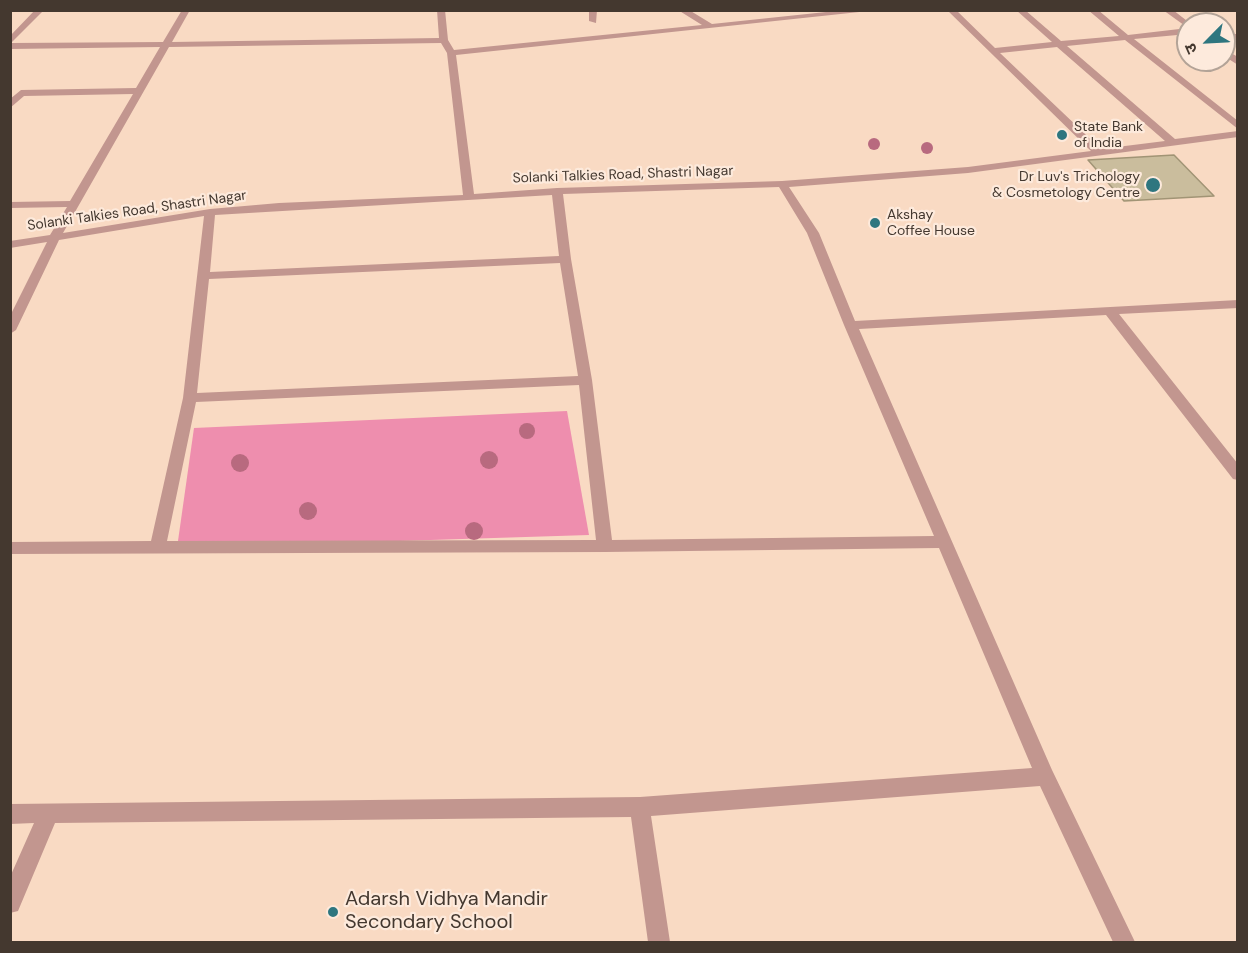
<!DOCTYPE html>
<html>
<head>
<meta charset="utf-8">
<style>
	body { margin:0 }
	#map { position:relative; width:1248px; height:953px; overflow:hidden; background:#f9dac3; font-family:"DM Sans","Noto Sans Devanagari",sans-serif }
	canvas { display:block }
	.frame { position:absolute; inset:0; border:12px solid #44382f; pointer-events:none }
	.north { position:absolute; left:1176px; top:12px; width:60px; height:60px; box-sizing:border-box; background:#fdeadc; border:2px solid #b3a397; border-radius:50%; rotate:246deg; font-size:16px; font-weight:700; line-height:24px; text-align:center; color:#44382f }
	.north::after { content:''; display:block; margin:auto; width:21px; height:27px; background:#2e767f; clip-path:polygon(50% 0,100% 100%,50% 72%,0 100%) }
</style>
</head>
<body>
<div id="map">
<canvas width="1248" height="953"></canvas>
<div class="frame"></div>
<div class="north">उ</div>
</div>
<script>
const g = document.querySelector('canvas').getContext('2d');
g.lineJoin = 'round';
function paint(path, color) { g.fillStyle = color; g.fill(path, 'evenodd'); }
const toPath = rows => new Path2D(rows.map(r => 'M' + r).join(''));
function stroke(path, color, width, dash) { g.strokeStyle = color; g.lineWidth = width; g.lineCap = dash ? 'butt' : 'round'; g.setLineDash(dash || []); g.stroke(path); }
function drawText(font, color, halo, rows, align = 'center') {
  g.font = font + ' "DM Sans",sans-serif'; g.lineWidth = 4.5; g.setLineDash([]); g.textBaseline = 'middle'; g.strokeStyle = halo; g.fillStyle = color; for (const [text, x, y, turn = 0] of rows) {
    g.save(); g.translate(x, y); g.rotate((+turn || 0) * Math.PI / 180); g.textAlign = isNaN(turn) ? turn : align; if (halo) g.strokeText(text, 0, 0); g.fillText(text, 0, 0); g.restore();
  }
}
const green = toPath([
	[567,411,589,535,177,548,194,428]
]);
const building = toPath([
	[1174,155,1214,196,1124,201,1088,160,1174,155]
]);
const minor = toPath([
	[35,10,44,10,11,43,163,42,182,10,190,10,172,42,439,38,437,10,445,10,448,40,454,50,702,25,678,10,689,10,712,24,845,10,878,10,456,55,474,194,557,188,782,181,968,167,1091,151,947,10,956,10,995,48,1052,42,1016,10,1025,10,1061,41,1119,36,1088,10,1098,10,1128,35,1188,28,1163,10,1173,10,1191,24,1188,24,1188,34,1134,39,1238,121,1238,129,1125,40,1067,46,1175,139,1238,131,1238,137,968,173,789,187,819,233,855,321,1238,300,1238,308,1119,314,1238,464,1238,480,1233,479,1106,315,859,329,1052,770,1135,942,1113,942,1040,786,651,816,670,942,648,942,631,817,55,823,18,911,10,913,10,877,34,823,10,824,10,804,640,797,1032,768,939,548,605,552,10,554,10,542,151,541,183,398,204,216,59,240,16,330,10,334,10,316,47,242,10,248,10,241,50,235,67,207,10,208,10,202,70,201,133,94,24,96,10,108,10,99,21,90,136,88,160,47,10,49,10,36,35,10],
	[441,43,447,53,463,195,279,203,210,209,63,233,169,47,441,43],
	[1057,47,1165,141,1101,149,1000,53,1057,47],
	[779,187,807,233,844,325,934,536,612,540,592,380,571,259,563,194,779,187],
	[552,195,559,256,210,272,215,215,552,195],
	[560,263,578,376,197,393,209,279,560,263],
	[579,385,596,540,167,541,196,402,579,385],
	[589,10,597,10,596,23,589,21,589,10],
	[1224,34,1238,34,1238,40,1224,40,1224,34],
	[1224,49,1238,57,1238,65,1224,56,1224,49]
]);
const trees = [
	[874,144,6],
	[927,148,6],
	[527,431,8],
	[489,460,9],
	[240,463,9],
	[308,511,9],
	[474,531,9]
];
const markers = [
	[1062,135,6,"#2e767f"],
	[1153,185,8,"#2e767f"],
	[875,223,6,"#2e767f"],
	[333,912,6,"#2e767f"]
];
const farPoinames = [
	["State Bank",1074,127],
	["of India",1074,143],
	["Dr Luv's Trichology",1140,177,"right"],
	["& Cosmetology Centre",1140,193,"right"],
	["Akshay",887,215],
	["Coffee House",887,231]
];
const farStreetnames = [
	["Solanki Talkies Road, Shastri Nagar",623,175,-2],
	["Solanki Talkies Road, Shastri Nagar",137,211,-8]
];
const nearPoinames = [
	["Adarsh Vidhya Mandir",345,900],
	["Secondary School",345,923]
];
paint(green, '#ee8eae');
paint(building, '#cabd9d');
stroke(building, '#a19475', 1.5);
paint(minor, '#c2968f');
g.fillStyle = '#b86a7f';
for (const [x, y, r] of trees) { g.beginPath(); g.arc(x, y, r, 0, 2 * Math.PI); g.fill(); }
for (const [x, y, r, color] of markers) { const dot = new Path2D(); dot.arc(x, y, r, 0, 2 * Math.PI); g.fillStyle = color; g.fill(dot); stroke(dot, '#fdeadc', 2); }
drawText('14px', '#44382f', '#fdeadc', farPoinames, 'left');
drawText('14px', '#44382f', '#fdeadc', farStreetnames);
drawText('20px', '#44382f', '#fdeadc', nearPoinames, 'left');
</script>
</body>
</html>
